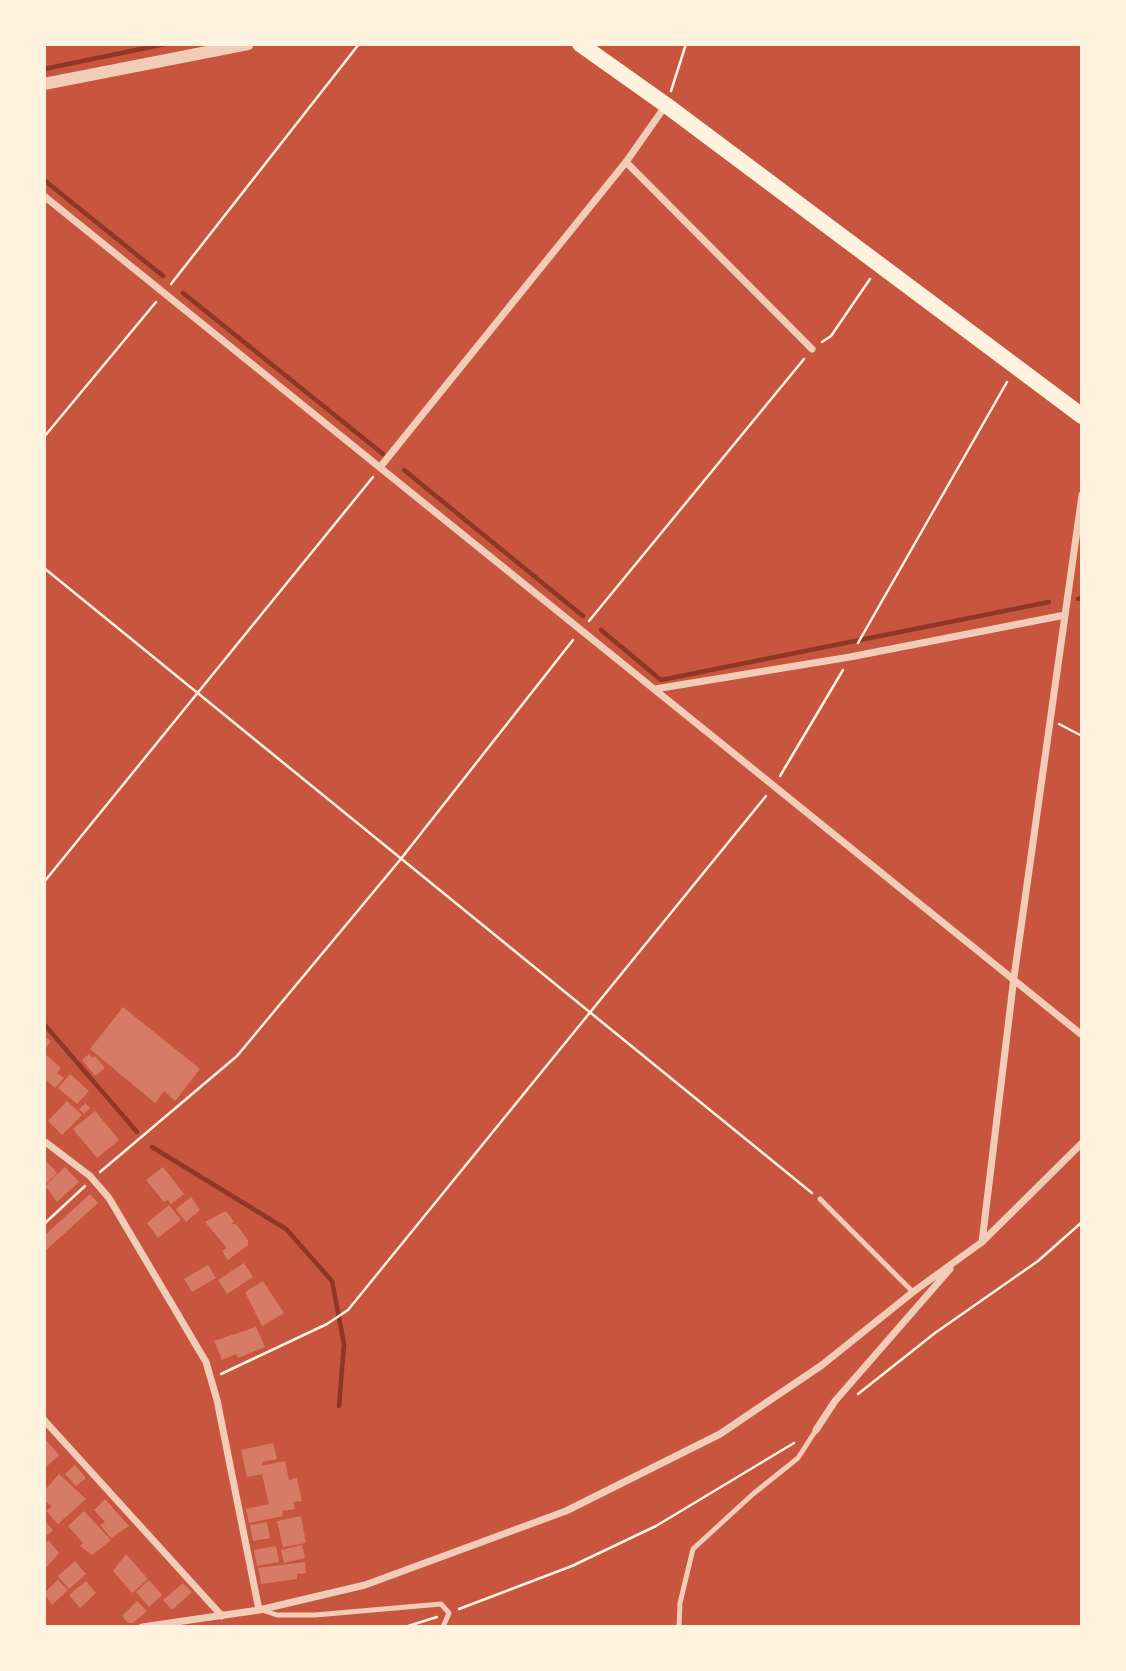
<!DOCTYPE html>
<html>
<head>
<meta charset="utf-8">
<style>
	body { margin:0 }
	#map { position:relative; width:1126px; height:1671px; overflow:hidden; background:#c8553d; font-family:Overpass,sans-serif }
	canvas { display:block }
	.frame { position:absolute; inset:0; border:46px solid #fff3e0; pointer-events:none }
</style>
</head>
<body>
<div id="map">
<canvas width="1126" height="1671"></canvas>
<div class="frame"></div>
</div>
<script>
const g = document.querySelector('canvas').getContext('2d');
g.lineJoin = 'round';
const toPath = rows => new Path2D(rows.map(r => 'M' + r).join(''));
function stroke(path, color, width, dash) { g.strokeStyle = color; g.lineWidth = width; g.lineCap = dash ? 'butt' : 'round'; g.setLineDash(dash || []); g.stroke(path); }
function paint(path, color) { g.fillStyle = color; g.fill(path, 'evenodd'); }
const stream = toPath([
	[44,69,165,44],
	[44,180,163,276],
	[183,293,383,454],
	[404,470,583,616],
	[1078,599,1082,598],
	[601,630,661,680,1049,602],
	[44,1024,137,1132],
	[152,1147,286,1229,332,1281,344,1344,339,1406]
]);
const building = toPath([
	[123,1007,200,1069,175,1101,164,1091,155,1103,90,1049],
	[44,1036,51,1041,44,1050],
	[44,1053,61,1068,57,1073,64,1078,55,1088,44,1078],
	[89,1054,92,1058,95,1056,105,1068,95,1076,82,1060],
	[70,1074,89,1091,77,1104,58,1088],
	[67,1101,82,1115,62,1135,48,1121],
	[85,1103,90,1108,84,1114,79,1109],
	[95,1111,119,1140,97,1158,73,1129],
	[44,1159,57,1173,44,1186],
	[65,1167,79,1182,57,1202,45,1186],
	[163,1167,184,1194,171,1204,168,1200,164,1202,146,1180],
	[90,1194,98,1203,44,1252,44,1236],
	[191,1197,200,1210,186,1222,176,1209],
	[169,1205,181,1220,158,1238,147,1223],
	[226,1211,234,1222,231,1224,236,1224,248,1240,248,1245,228,1260,222,1251,227,1248,205,1222],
	[244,1263,253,1277,227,1294,218,1280],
	[208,1265,216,1278,192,1292,184,1279],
	[263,1281,284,1313,262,1326,245,1292],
	[256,1327,265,1347,238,1358,236,1354,222,1360,214,1341],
	[44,1438,59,1455,44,1469],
	[273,1443,277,1459,262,1462,262,1466,285,1461,289,1480,297,1478,302,1501,293,1502,295,1509,282,1511,283,1516,249,1523,246,1509,269,1504,262,1474,247,1477,241,1450],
	[75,1465,86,1478,76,1486,65,1474],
	[59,1474,86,1499,58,1524,46,1511,52,1506,44,1501,44,1491],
	[105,1499,129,1526,111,1538,100,1525,105,1522,94,1510],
	[84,1511,111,1540,92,1555,80,1546,83,1543,68,1526],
	[301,1516,306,1543,283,1547,277,1521],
	[44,1520,53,1530,44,1538],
	[267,1522,270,1538,253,1541,250,1525],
	[48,1540,59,1553,44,1570,44,1544],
	[302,1545,305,1558,284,1563,281,1550],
	[276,1546,279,1562,257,1566,254,1550],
	[126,1554,148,1579,132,1593,113,1571],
	[75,1561,86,1574,69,1589,58,1576],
	[305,1562,306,1573,297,1574,297,1579,261,1584,258,1568],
	[58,1580,68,1590,52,1605,44,1593],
	[149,1580,162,1595,149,1607,136,1592],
	[86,1581,96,1593,80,1608,69,1595],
	[183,1583,192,1592,172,1610,163,1600],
	[137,1601,147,1611,133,1623,128,1623,122,1616]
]);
const path = toPath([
	[671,91,686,44],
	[171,284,359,44],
	[822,342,831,336,870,279],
	[44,437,156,302],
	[44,568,812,1193],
	[589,621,804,359],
	[858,643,1007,382],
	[1059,724,1082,736],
	[780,776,843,670],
	[44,882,373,477],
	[100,1172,237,1056,400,860,573,640],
	[44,1224,85,1186],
	[221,1374,327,1324,348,1310,766,796],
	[858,1394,935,1333,1038,1261,1082,1222],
	[459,1609,572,1566,656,1526,794,1443],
	[405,1627,437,1617]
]);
const service = toPath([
	[820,1199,913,1292],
	[262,1610,277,1615,315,1615,441,1604,449,1613,443,1627],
	[679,1627,680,1603,693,1549,753,1494,798,1458,816,1430]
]);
const minor = toPath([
	[626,162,812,349],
	[44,196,1082,1035],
	[381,466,626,162,666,105],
	[655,689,850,657,1065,615],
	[44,1141,90,1176,109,1198,206,1362,217,1400,259,1610],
	[982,1242,1014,977,1082,495],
	[44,1420,222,1616],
	[816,1430,835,1401,950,1269],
	[142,1627,259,1610,365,1585,566,1511,720,1434,822,1365,913,1292,982,1242,1082,1143]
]);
const tertiary = toPath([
	[44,84,248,44]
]);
const primary = toPath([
	[580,44,666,105,1082,416]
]);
stroke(stream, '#8f3625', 4.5);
paint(building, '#d67c66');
stroke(path, '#fff3e0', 2.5);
stroke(service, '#f1ccb7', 5);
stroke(minor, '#f1ccb7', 7);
stroke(tertiary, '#f1ccb7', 12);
stroke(primary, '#fff3e0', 16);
</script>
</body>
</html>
